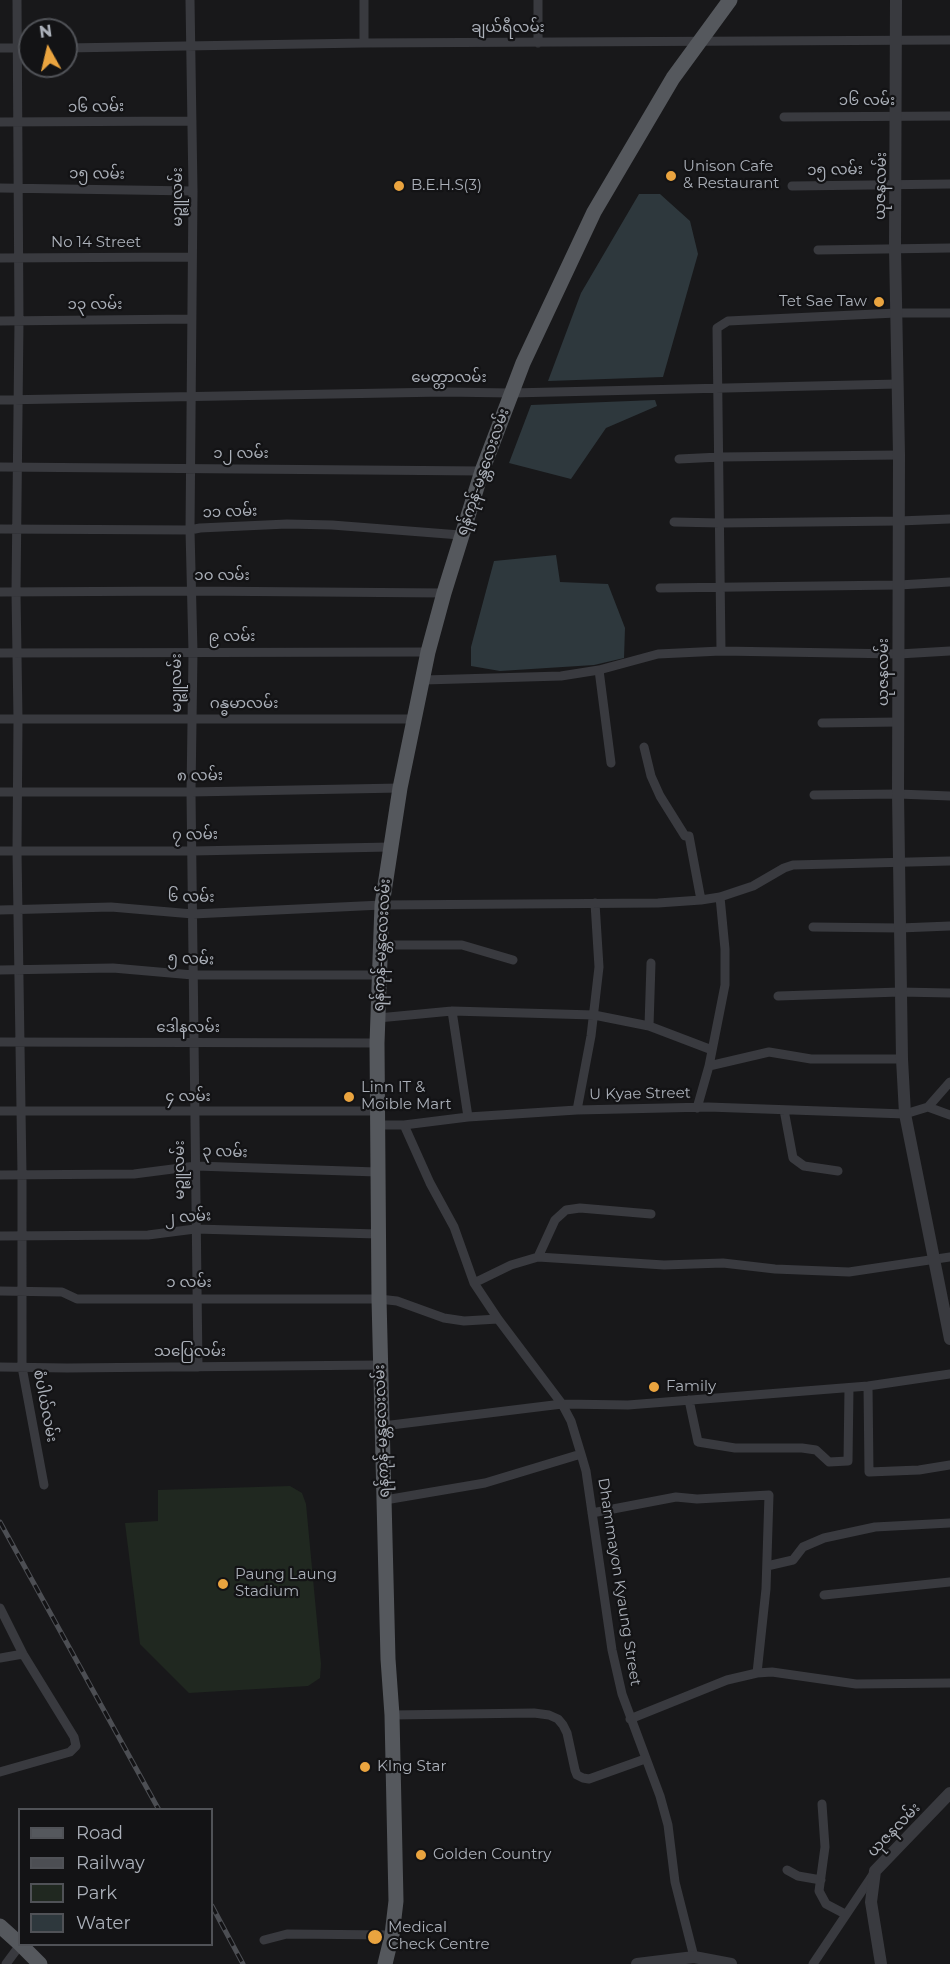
<!DOCTYPE html>
<html>
<head>
<meta charset="utf-8">
<style>
	body { margin:0 }
	#map { position:relative; width:950px; height:1964px; overflow:hidden; background:#18181a; font-family:Montserrat,sans-serif }
	canvas { display:block }
	.legend { position:absolute; left:18px; top:1808px; width:195px; height:138px; box-sizing:border-box; background:#131315; border:2px solid #505257; margin:0; padding:8px 10px; list-style:none; font-size:18px; color:#abb0b9 }
	.legend li { display:flex; align-items:center; gap:12px; height:30px }
	.legend b { width:30px; border:2px solid #505257 }
	.north { position:absolute; left:18px; top:18px; width:60px; height:60px; box-sizing:border-box; background:#131315; border:2px solid #505257; border-radius:50%; rotate:352deg; font-size:16px; font-weight:700; line-height:24px; text-align:center; color:#abb0b9 }
	.north::after { content:''; display:block; margin:auto; width:21px; height:27px; background:#eaa43f; clip-path:polygon(50% 0,100% 100%,50% 72%,0 100%) }
</style>
</head>
<body>
<div id="map">
<canvas width="950" height="1964"></canvas>
<ul class="legend">
<li><b style="height:8px;background:#55585d"></b>Road</li>
<li><b style="height:8px;background:#4c4e53"></b>Railway</li>
<li><b style="height:16px;background:#202820"></b>Park</li>
<li><b style="height:16px;background:#2e383d"></b>Water</li>
</ul>
<div class="north">N</div>
</div>
<script>
const g = document.querySelector('canvas').getContext('2d');
g.lineJoin = 'round';
function paint(path, color) { g.fillStyle = color; g.fill(path, 'evenodd'); }
const toPath = rows => new Path2D(rows.map(r => 'M' + r).join(''));
function stroke(path, color, width, dash) { g.strokeStyle = color; g.lineWidth = width; g.lineCap = dash ? 'butt' : 'round'; g.setLineDash(dash || []); g.stroke(path); }
function drawText(font, color, halo, rows, align = 'center') {
  g.font = font + ' Montserrat,"Noto Sans Myanmar",sans-serif'; g.lineWidth = 4.5; g.setLineDash([]); g.textBaseline = 'middle'; g.strokeStyle = halo; g.fillStyle = color; for (const [text, x, y, turn = 0] of rows) {
    g.save(); g.translate(x, y); g.rotate((+turn || 0) * Math.PI / 180); g.textAlign = isNaN(turn) ? turn : align; if (halo) g.strokeText(text, 0, 0); g.fillText(text, 0, 0); g.restore();
  }
}
const green = toPath([
	[290,1486,302,1493,306,1504,321,1664,320,1678,308,1686,189,1693,140,1644,125,1523,158,1521,158,1490]
]);
const water = toPath([
	[639,194,660,194,690,221,698,254,663,377,548,381,581,293],
	[655,400,657,406,606,428,571,479,509,463,531,405],
	[556,555,560,582,608,584,625,628,624,658,594,665,500,671,471,666,471,647,494,561]
]);
const minor = toPath([
	[17,0,19,321,16,592,18,719,17,851,22,1174,22,1367,44,1485],
	[190,0,193,191,190,530,193,652,191,792,198,1367],
	[364,0,364,43],
	[538,0,538,43],
	[0,48,30,48],
	[66,48,364,43,950,40],
	[784,117,950,116],
	[0,122,192,121],
	[792,186,950,184],
	[0,188,193,191],
	[818,250,950,248],
	[0,258,192,257],
	[0,321,191,319],
	[0,400,444,392,511,393,898,384],
	[679,459,720,457,899,455],
	[0,467,482,471],
	[674,522,720,523,899,521,950,519],
	[0,529,190,530,200,528,287,524,332,525,460,535],
	[660,588,899,585,950,582],
	[0,592,191,591,444,593],
	[721,651,717,328,728,321,896,313,950,313],
	[0,653,428,652],
	[599,670,611,763],
	[424,680,561,676,599,670,658,654,721,651,899,654,950,651],
	[0,719,416,719],
	[822,723,899,722],
	[644,747,651,776,660,796,685,836,689,836,701,900],
	[0,792,191,792,400,788],
	[814,795,898,794,950,796],
	[0,851,193,851,390,847],
	[0,910,111,907,193,914,382,905,658,903,701,900,720,897,753,886,784,868,793,865,950,861],
	[813,927,900,928,950,926],
	[381,945,462,945,513,960],
	[0,970,113,968,193,975,380,975],
	[778,996,900,992,950,993],
	[452,1011,468,1117],
	[378,1018,452,1011,594,1015,649,1026,712,1050],
	[649,1026,651,963],
	[0,1042,377,1043],
	[709,1066,769,1052,811,1059,902,1059],
	[928,1107,950,1082],
	[697,1108,709,1066,725,985,725,949,720,897],
	[577,1110,591,1036,599,967,595,903],
	[784,1110,793,1158,804,1166,838,1171],
	[0,1111,376,1111],
	[377,1125,404,1125,468,1117,577,1110,708,1107,905,1114,928,1107,950,1115],
	[404,1125,430,1183,454,1227,474,1283,498,1319,562,1404,571,1421,581,1454],
	[0,1175,134,1174,196,1166,377,1172],
	[0,1236,148,1235,195,1229,378,1234],
	[538,1257,555,1220,566,1210,580,1208,651,1214],
	[474,1283,511,1265,538,1257,664,1265,723,1263,775,1269,849,1272,950,1257],
	[0,1291,62,1292,77,1299,379,1299,397,1301,444,1318,464,1321,498,1319],
	[0,1367,67,1368,380,1365],
	[868,1386,869,1472,919,1470,950,1465],
	[689,1400,698,1442,735,1448,802,1448,816,1450,829,1462,848,1461,849,1388],
	[383,1426,562,1404,628,1405,868,1386,950,1374],
	[385,1500,485,1483,581,1454,586,1471,612,1650,622,1694,660,1796,668,1825,675,1882,694,1957],
	[592,1513,676,1497,697,1499,769,1495,766,1589,757,1673],
	[767,1566,793,1560,803,1547,824,1538,875,1527,950,1523],
	[824,1595,950,1582],
	[0,1608,23,1654,74,1737,76,1746,70,1752,0,1772],
	[0,1658,23,1654],
	[392,1715,534,1713,549,1715,558,1719,563,1725,567,1733,575,1770,577,1775,583,1778,589,1779,645,1759],
	[630,1719,727,1680,757,1673,772,1672,856,1684,950,1683],
	[822,1804,825,1847,819,1891,826,1904,845,1914],
	[787,1870,798,1876,821,1880],
	[264,1940,287,1934,392,1935],
	[6,1964,20,1945],
	[813,1964,874,1873]
]);
const tertiary = toPath([
	[896,0,895,249,899,455,898,794,902,1059,905,1114,950,1339],
	[637,1964,694,1957,731,1964],
	[881,1964,871,1902,875,1871,950,1793]
]);
const primary = toPath([
	[0,1926,20,1944],
	[20,1944,40,1964],
	[385,1964,392,1935,396,1901,392,1715,388,1659,379,1299,377,1043,382,905,400,788,428,652,444,593,482,471,523,363,594,212,673,78,730,0]
]);
const rail = toPath([
	[0,1522,159,1810],
	[212,1906,243,1964]
]);
const markers = [
	[671,176,6,"#eaa43f"],
	[399,186,6,"#eaa43f"],
	[879,302,6,"#eaa43f"],
	[349,1097,6,"#eaa43f"],
	[654,1387,6,"#eaa43f"],
	[223,1584,6,"#eaa43f"],
	[365,1767,6,"#eaa43f"],
	[421,1855,6,"#eaa43f"],
	[375,1937,8,"#eaa43f"]
];
const streetNames = [
	["ချယ်ရီလမ်း",508,28],
	["၁၆ လမ်း",867,101],
	["၁၆ လမ်း",96,107,-1],
	["၁၅ လမ်း",835,170,-1],
	["၁၅ လမ်း",97,174,1],
	["ယုဇနလမ်း",881,186,-89],
	["မဉ္ဇူလမ်း",178,197,-90],
	["No 14 Street",96,243],
	["၁၃ လမ်း",95,305],
	["မေတ္တာလမ်း",449,378],
	["၁၂ လမ်း",241,454],
	["ရန်ကုန်-မန္တလေးလမ်း",483,472,-71],
	["၁၁ လမ်း",230,512,-2],
	["၁၀ လမ်း",222,576],
	["၉ လမ်း",232,637],
	["ယုဇနလမ်း",884,672,-90],
	["မဉ္ဇူလမ်း",177,683,-90],
	["ဂန္ဓမာလမ်း",244,704],
	["၈ လမ်း",200,776,-1],
	["၇ လမ်း",195,835,-1],
	["၆ လမ်း",191,897,1],
	["ရန်ကုန်-မန္တလေးလမ်း",382,945,-87],
	["၅ လမ်း",191,959,3],
	["ဒေါနလမ်း",188,1028],
	["U Kyae Street",640,1094,-1],
	["၄ လမ်း",188,1097],
	["၃ လမ်း",225,1152,2],
	["မဉ္ဇူလမ်း",180,1170,-90],
	["၂ လမ်း",188,1217,-3],
	["၁ လမ်း",189,1283],
	["သပြေလမ်း",190,1352],
	["စံပါယ်လမ်း",45,1406,79],
	["ရန်ကုန်-မန္တလေးလမ်း",382,1431,-92],
	["Dhammayon Kyaung Street",619,1582,81],
	["ယုဇနလမ်း",894,1830,-46]
];
const poiNames = [
	["Unison Cafe",683,167],
	["& Restaurant",683,184],
	["B.E.H.S(3)",411,186],
	["Tet Sae Taw",867,302,"right"],
	["Linn IT &",361,1088],
	["Moible Mart",361,1105],
	["Family",666,1387],
	["Paung Laung",235,1575],
	["Stadium",235,1592],
	["KIng Star",377,1767],
	["Golden Country",433,1855],
	["Medical",388,1928],
	["Check Centre",388,1945]
];
paint(green, '#202820');
paint(water, '#2e383d');
stroke(minor, '#393a3f', 9);
stroke(tertiary, '#393a3f', 12);
stroke(primary, '#55585d', 15);
stroke(rail, '#4c4e53', 5);
stroke(rail, '#131315', 3, [9]);
for (const [x, y, r, color] of markers) { const dot = new Path2D(); dot.arc(x, y, r, 0, 2 * Math.PI); g.fillStyle = color; g.fill(dot); stroke(dot, '#131315', 2); }
drawText('15px', '#abb0b9', '#131315', streetNames);
drawText('15px', '#abb0b9', '#131315', poiNames, 'left');
</script>
</body>
</html>
